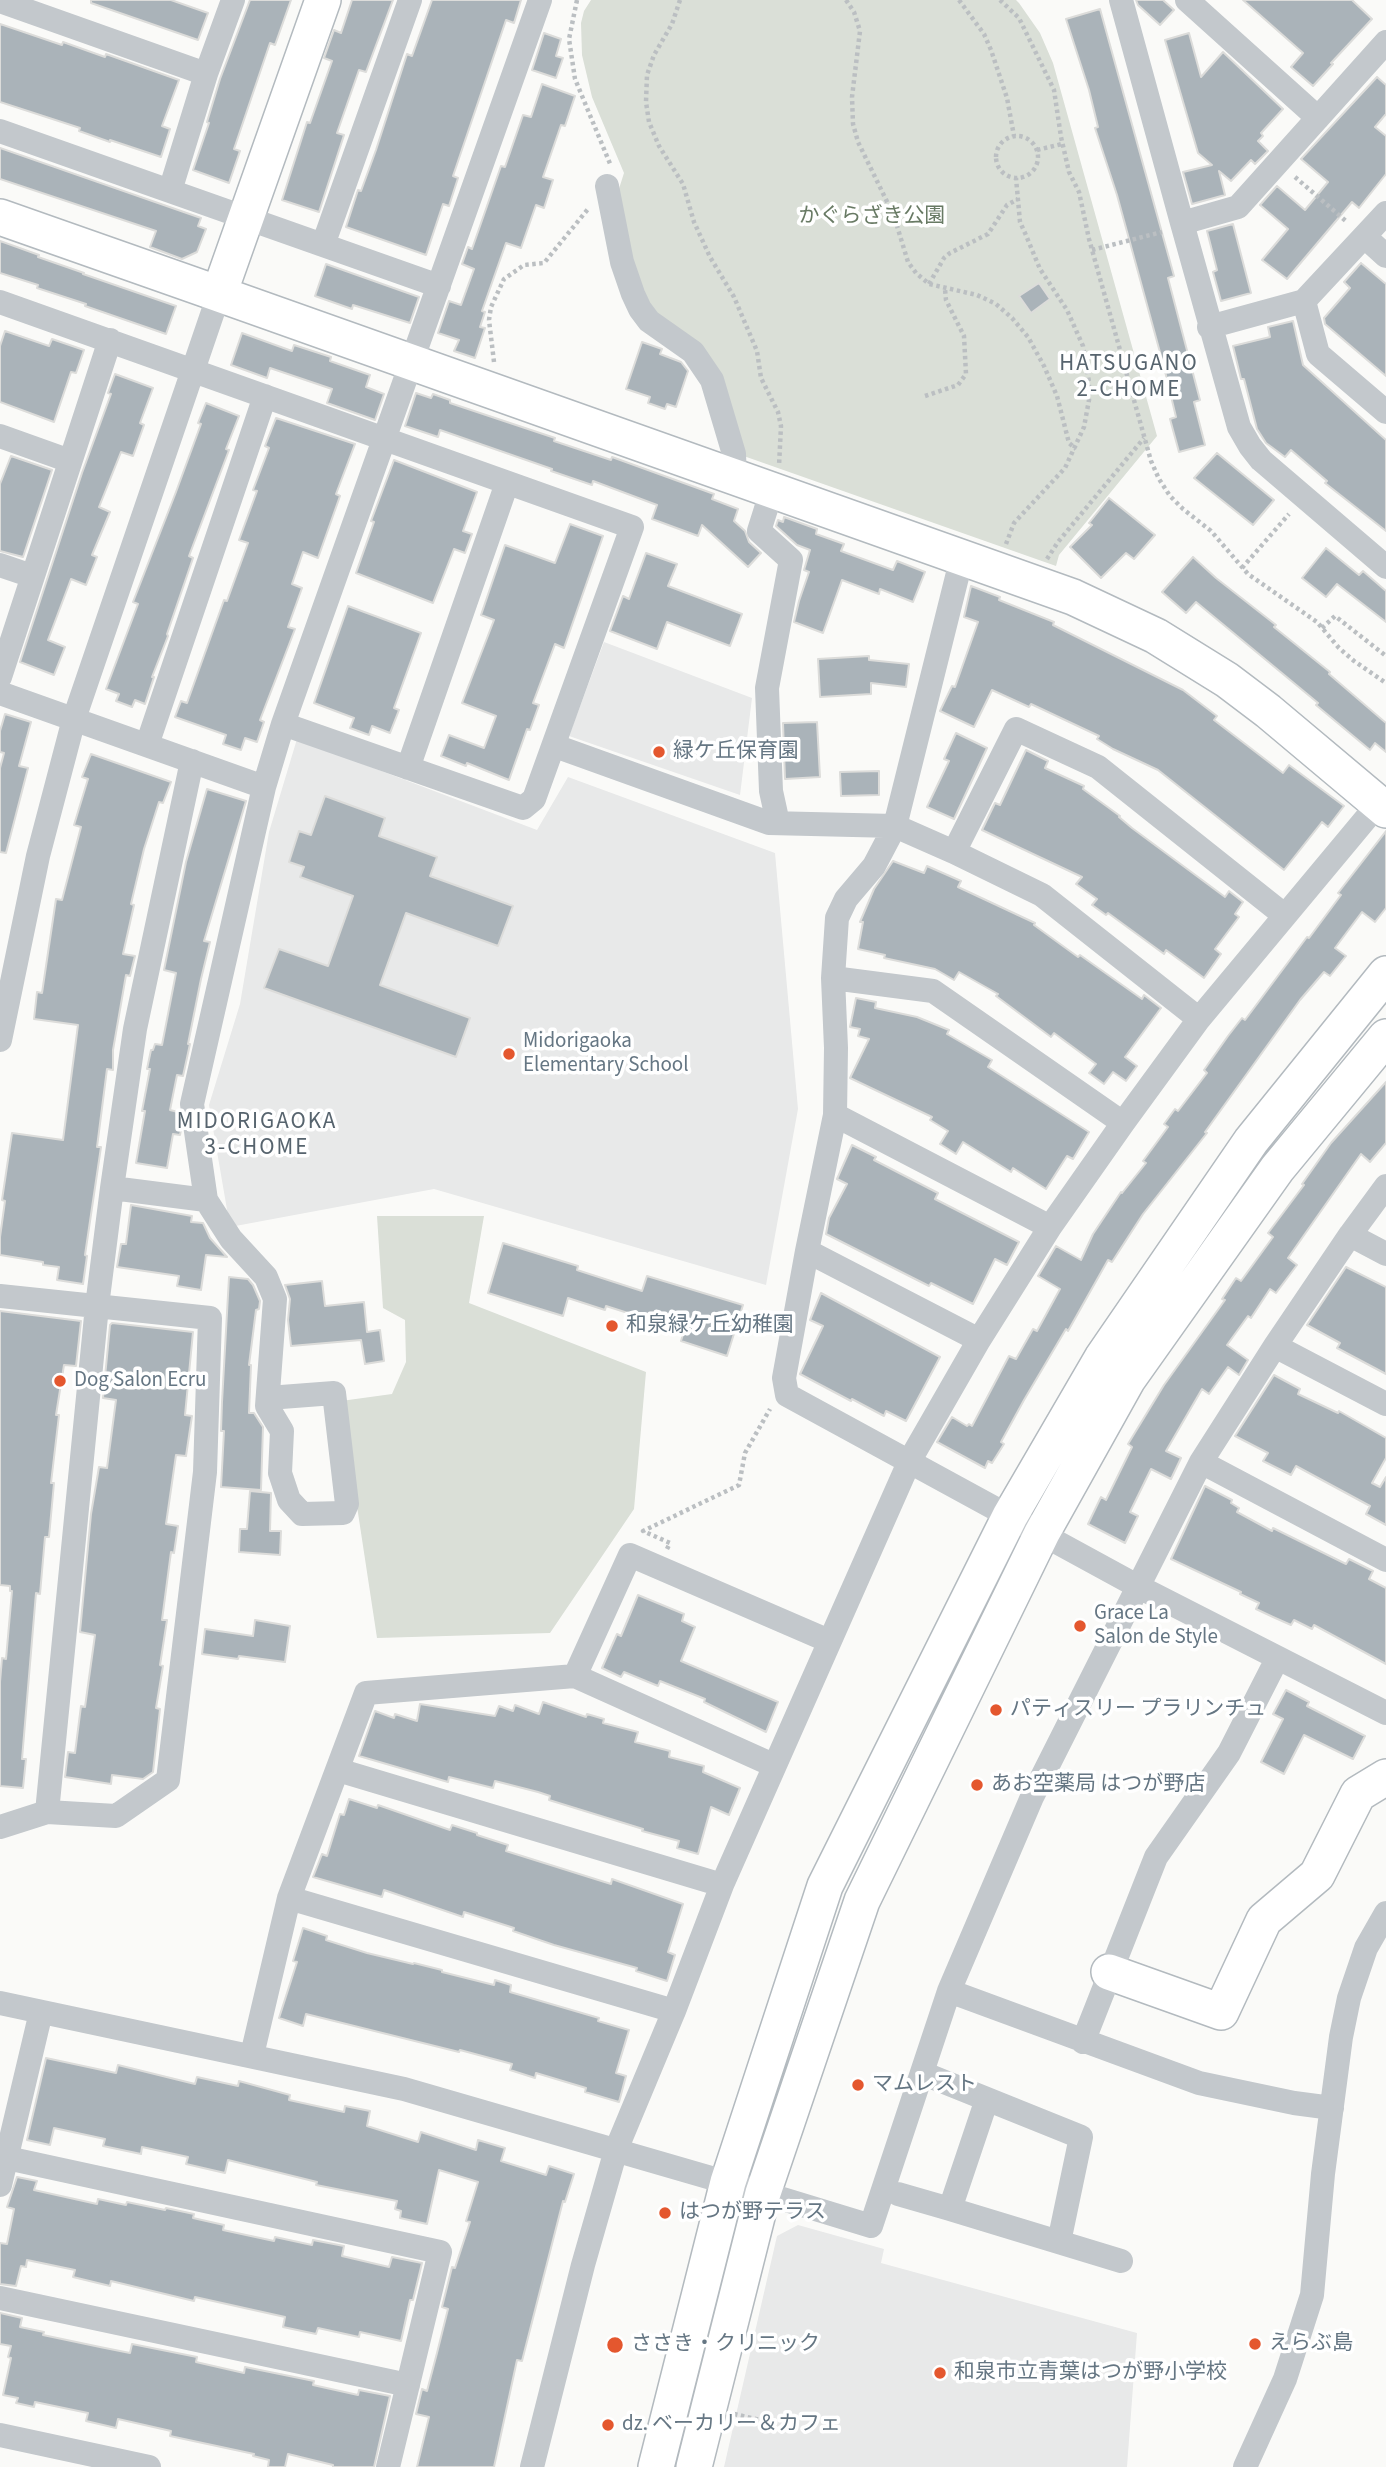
<!DOCTYPE html>
<html>
<head>
<meta charset="utf-8">
<style>
	body { margin:0 }
	canvas { display:block; background:#fafaf8 }
</style>
</head>
<body>
<canvas width="1386" height="2467"></canvas>
<script>
const g = document.querySelector('canvas').getContext('2d');
g.lineJoin = 'round';
function paint(path, color) { g.fillStyle = color; g.fill(path, 'evenodd'); }
const toPath = rows => new Path2D(rows.map(r => 'M' + r).join(''));
function stroke(path, color, width, dash) { g.strokeStyle = color; g.lineWidth = width; g.lineCap = dash ? 'butt' : 'round'; g.setLineDash(dash || []); g.stroke(path); }
function drawText(font, color, halo, rows, align = 'center') {
  g.font = font + ' "Source Sans 3","Noto Sans JP",sans-serif'; g.lineWidth = 7; g.setLineDash([]); g.textBaseline = 'middle'; g.strokeStyle = halo; g.fillStyle = color; for (const [text, x, y, turn = 0] of rows) {
    g.save(); g.translate(x, y); g.rotate((+turn || 0) * Math.PI / 180); g.textAlign = isNaN(turn) ? turn : align; if (halo) g.strokeText(text, 0, 0); g.fillText(text, 0, 0); g.restore();
  }
}
const built = toPath([
	[604,642,752,698,740,795,569,736],
	[297,739,537,830,568,777,775,853,798,1109,766,1285,434,1189,230,1227,209,1105,240,1004,269,832],
	[798,2225,884,2249,881,2263,1137,2333,1127,2467,724,2467,777,2236]
]);
const green = toPath([
	[591,0,1016,0,1019,3,1040,33,1053,63,1157,436,1059,555,1056,566,738,454,725,401,654,315,640,292,617,195,624,173,592,97,582,55,581,23,584,11],
	[377,1216,484,1216,469,1303,646,1372,634,1509,550,1633,377,1638,341,1401,392,1394,406,1362,405,1320,383,1308]
]);
const building = toPath([
	[91,0,171,0,208,13,198,40,91,3,91,0],
	[250,0,291,0,275,45,270,43,234,149,240,151,229,183,193,170,209,123,207,122,220,79,250,0],
	[352,0,393,0,366,72,359,70,337,133,344,135,319,212,282,200,307,122,310,123,332,61,324,58,334,30,341,33,352,0],
	[432,0,521,0,514,23,506,20,453,176,458,178,449,206,443,204,426,255,346,227,358,190,361,191,376,150,407,54,412,56,432,0],
	[1136,0,1163,0,1174,10,1160,25,1138,5,1136,0],
	[1243,0,1352,0,1372,19,1331,63,1333,64,1313,86,1291,67,1303,53,1243,0],
	[1100,9,1174,276,1168,278,1200,400,1194,402,1205,445,1179,452,1170,419,1176,417,1164,367,1117,195,1095,128,1098,127,1089,90,1066,19,1100,9],
	[0,24,62,45,63,42,105,57,106,54,179,80,162,126,170,129,161,157,110,140,110,142,79,131,80,128,0,102,0,24],
	[544,33,561,39,556,56,563,58,556,78,532,70,544,33],
	[1189,33,1201,77,1223,52,1283,109,1261,133,1263,136,1258,141,1268,151,1255,164,1251,160,1231,181,1219,171,1225,195,1192,204,1183,172,1212,165,1198,153,1165,40,1189,33],
	[1377,77,1386,85,1386,114,1375,127,1386,136,1386,174,1359,208,1352,202,1287,279,1262,260,1288,229,1260,205,1277,186,1305,210,1328,182,1301,159,1377,77],
	[542,84,575,96,565,126,561,125,543,177,553,180,544,208,536,205,521,248,506,243,482,311,485,312,480,327,485,328,475,358,454,351,459,340,438,333,449,301,461,305,474,269,462,264,468,247,472,249,501,166,505,167,523,115,531,117,542,84],
	[0,148,201,218,198,226,206,229,197,252,182,259,150,247,156,231,0,179,0,148],
	[1233,224,1251,293,1221,301,1213,272,1217,270,1207,231,1233,224],
	[0,241,39,255,38,257,84,273,83,274,176,306,166,334,85,306,86,304,37,288,38,285,0,273,0,241],
	[1361,263,1386,284,1386,376,1325,324,1324,318,1350,288,1344,282,1361,263],
	[326,264,419,297,410,323,353,305,352,309,315,296,326,264],
	[1039,283,1050,299,1031,313,1019,296,1039,283],
	[1293,321,1303,365,1386,440,1386,531,1325,483,1327,481,1291,450,1285,457,1266,443,1257,429,1244,379,1241,379,1233,346,1270,337,1268,327,1293,321],
	[5,331,49,346,52,339,84,350,76,373,71,372,54,422,0,402,0,346,5,331],
	[242,333,292,351,294,345,331,357,330,361,370,375,366,387,384,394,375,420,327,403,332,389,270,368,267,378,231,365,242,333],
	[642,342,662,349,660,354,681,362,688,371,676,407,667,404,665,409,648,403,650,397,626,389,642,342],
	[115,374,153,388,140,423,144,425,133,456,121,452,99,507,110,512,92,555,97,557,86,585,71,579,48,640,65,647,54,675,20,662,82,473,111,394,108,393,115,374],
	[416,393,431,398,433,394,450,400,450,403,555,438,554,441,611,460,612,457,714,494,712,499,738,509,734,521,745,531,749,542,761,553,748,567,702,525,698,536,652,519,657,505,593,481,592,485,551,471,552,469,440,430,438,437,405,426,416,393],
	[206,403,239,416,226,449,229,450,189,556,193,558,167,634,168,636,152,677,154,677,145,704,135,700,132,707,116,701,119,694,106,689,138,604,133,602,176,492,201,424,198,423,206,403],
	[276,418,355,444,336,494,340,496,318,558,303,552,292,584,302,588,288,627,295,629,260,720,264,722,257,742,245,738,241,750,223,744,226,735,175,717,181,701,187,703,224,600,227,601,248,543,239,540,257,491,253,490,269,448,265,446,276,418],
	[1217,453,1274,500,1253,525,1194,478,1217,453],
	[11,456,52,470,23,557,0,551,0,484,11,456],
	[394,460,477,492,463,531,472,534,465,553,454,549,433,603,356,573,374,522,371,521,394,460],
	[1109,498,1155,535,1134,559,1126,553,1101,578,1070,547,1092,525,1089,523,1109,498],
	[784,517,817,529,816,534,844,544,841,551,893,570,897,561,925,572,913,602,880,589,879,594,842,580,823,633,794,622,799,601,809,572,804,570,810,550,797,545,776,526,778,520,783,522,784,517],
	[570,524,603,536,564,648,555,644,533,703,539,705,530,730,527,729,509,780,467,763,466,766,441,756,449,735,484,748,496,716,462,703,494,620,481,615,505,545,555,563,570,524],
	[1326,548,1359,575,1363,571,1386,591,1386,622,1337,584,1326,597,1302,578,1326,548],
	[646,553,677,564,668,586,742,614,730,646,667,622,657,649,610,631,623,596,629,599,646,553],
	[1193,557,1216,578,1276,625,1274,627,1330,672,1329,674,1386,723,1386,752,1375,743,1370,750,1316,705,1318,703,1196,602,1186,613,1162,592,1193,557],
	[971,586,1000,597,999,600,1054,622,1053,625,1183,690,1217,716,1214,720,1283,773,1289,765,1344,806,1328,827,1322,822,1284,870,1158,770,1113,749,1097,739,1099,736,1031,704,1029,707,992,690,974,727,940,711,952,686,955,687,978,622,964,617,971,586],
	[348,606,421,633,394,708,399,710,390,733,372,726,369,735,350,728,354,718,314,703,348,606],
	[869,656,869,660,909,664,906,687,871,683,871,694,820,697,818,659,869,656],
	[5,714,31,722,19,766,28,768,6,853,0,852,0,768,4,753,0,752,0,731,5,714],
	[817,722,820,777,785,779,783,723,817,722],
	[956,733,987,748,954,819,927,807,949,761,944,759,956,733],
	[1026,750,1048,761,1045,768,1084,786,1083,789,1120,816,1119,817,1132,828,1225,897,1229,891,1243,902,1235,914,1239,917,1215,949,1221,954,1204,978,1166,950,1164,954,1108,913,1106,915,1092,905,1097,899,1076,884,1082,877,982,830,995,803,1000,805,1026,750],
	[91,754,171,782,163,803,159,802,144,849,131,904,134,905,123,954,135,956,130,976,126,975,113,1050,113,1070,107,1069,97,1147,101,1147,85,1255,87,1256,83,1284,57,1280,59,1267,43,1265,43,1262,0,1255,0,1237,5,1201,2,1200,12,1133,63,1140,78,1025,34,1019,37,992,42,993,56,899,62,900,81,827,74,825,88,779,82,777,91,754],
	[879,771,879,795,841,796,840,772,879,771],
	[207,789,246,801,204,941,210,942,201,979,188,1044,190,1044,183,1076,177,1075,170,1110,178,1112,181,1130,180,1135,173,1134,167,1168,136,1163,145,1111,142,1111,150,1069,147,1069,151,1050,153,1050,155,1044,162,1045,176,973,164,970,186,862,207,789],
	[325,796,385,818,379,836,437,857,430,876,513,906,498,946,406,913,380,985,470,1018,456,1057,264,988,279,949,328,966,353,896,300,877,304,867,289,862,299,831,311,835,325,796],
	[1386,831,1386,908,1375,922,1362,912,1335,948,1346,956,1330,976,1324,972,1300,1000,1205,1132,1207,1133,1143,1214,1112,1262,1108,1260,1068,1331,1066,1329,1024,1400,1001,1442,1004,1444,992,1463,988,1461,985,1468,937,1442,952,1417,967,1426,969,1424,972,1426,1009,1356,1016,1359,1033,1329,1037,1331,1060,1289,1038,1276,1056,1246,1081,1260,1093,1234,1121,1192,1122,1193,1146,1163,1143,1161,1168,1127,1164,1124,1175,1109,1178,1111,1207,1073,1204,1070,1228,1036,1242,1018,1245,1020,1307,937,1309,938,1341,895,1338,893,1386,831],
	[893,861,924,873,927,866,961,881,958,887,1035,923,1034,925,1078,957,1080,955,1142,999,1144,995,1161,1008,1125,1057,1137,1066,1126,1081,1113,1072,1104,1084,1089,1073,1096,1064,1054,1033,1051,1037,996,996,998,994,959,972,954,980,935,969,884,958,885,955,858,949,863,922,860,922,874,889,893,861],
	[856,998,876,1002,875,1008,917,1017,949,1030,947,1034,992,1060,988,1067,1089,1132,1073,1159,1067,1156,1046,1189,1013,1168,1011,1172,963,1142,956,1154,940,1144,948,1131,930,1120,932,1117,850,1078,869,1039,858,1036,860,1029,850,1027,856,998],
	[1386,1082,1386,1143,1370,1162,1361,1154,1288,1258,1297,1265,1276,1293,1270,1289,1251,1318,1248,1316,1227,1345,1248,1360,1239,1375,1228,1367,1209,1394,1202,1389,1166,1451,1181,1458,1171,1479,1151,1469,1130,1512,1138,1516,1125,1543,1088,1524,1101,1497,1106,1500,1132,1447,1128,1444,1164,1385,1225,1300,1222,1299,1236,1278,1241,1281,1273,1237,1268,1233,1304,1185,1302,1184,1331,1143,1386,1082],
	[852,1145,876,1157,874,1160,938,1193,935,1199,1019,1242,1007,1265,995,1259,973,1304,931,1283,929,1286,826,1234,829,1218,847,1184,837,1179,852,1145],
	[131,1205,192,1216,191,1222,203,1223,210,1238,227,1257,206,1255,201,1290,177,1286,179,1276,117,1267,121,1244,126,1244,131,1205],
	[503,1243,578,1266,577,1270,642,1291,647,1276,743,1305,727,1356,681,1341,684,1331,606,1306,605,1310,568,1298,563,1316,488,1293,503,1243],
	[1346,1267,1386,1287,1386,1374,1337,1348,1340,1343,1307,1325,1346,1267],
	[229,1277,248,1279,253,1285,260,1301,259,1309,256,1310,249,1365,251,1365,249,1413,254,1413,263,1427,261,1490,221,1487,224,1431,221,1431,222,1402,229,1277],
	[322,1281,325,1306,364,1302,367,1332,380,1330,384,1361,365,1364,361,1340,291,1346,288,1320,290,1299,285,1285,322,1281],
	[821,1293,940,1357,906,1421,886,1411,884,1416,852,1399,851,1401,800,1374,823,1326,810,1320,821,1293],
	[0,1311,81,1321,76,1366,64,1365,56,1415,59,1415,51,1483,54,1483,49,1537,45,1537,40,1594,36,1593,22,1759,26,1759,23,1788,0,1786,0,1682,2,1658,6,1659,12,1591,10,1591,10,1586,0,1585,0,1311],
	[112,1323,193,1332,185,1415,192,1416,186,1456,176,1455,166,1524,178,1526,174,1553,171,1552,162,1620,167,1620,160,1665,163,1666,156,1708,160,1709,153,1772,143,1779,112,1775,111,1784,65,1777,68,1752,75,1753,81,1706,85,1707,95,1635,80,1632,91,1514,99,1467,107,1468,116,1400,103,1398,110,1325,112,1323],
	[1274,1375,1300,1389,1298,1394,1338,1413,1339,1411,1386,1438,1386,1458,1372,1483,1380,1487,1386,1477,1386,1525,1366,1514,1370,1506,1296,1466,1291,1475,1263,1461,1268,1453,1235,1436,1274,1375],
	[1205,1486,1232,1500,1231,1503,1239,1508,1237,1512,1272,1531,1273,1528,1346,1564,1349,1559,1373,1571,1369,1579,1386,1588,1386,1664,1314,1625,1312,1629,1294,1620,1291,1625,1273,1617,1256,1609,1259,1603,1240,1594,1241,1592,1171,1559,1205,1486],
	[250,1491,271,1493,270,1531,281,1531,280,1555,239,1552,240,1529,247,1529,250,1491],
	[638,1595,684,1614,682,1621,695,1627,681,1661,778,1702,766,1732,704,1702,705,1699,660,1681,658,1686,624,1672,621,1677,602,1668,617,1634,621,1636,638,1595],
	[255,1620,290,1626,285,1662,239,1656,238,1659,202,1654,205,1629,253,1636,255,1620],
	[1286,1690,1309,1702,1307,1706,1365,1736,1353,1759,1304,1735,1284,1774,1261,1762,1283,1719,1273,1714,1286,1690],
	[543,1702,586,1717,587,1714,604,1719,603,1723,638,1732,635,1742,670,1751,669,1757,704,1766,703,1772,740,1788,729,1815,711,1807,698,1854,677,1848,679,1841,642,1831,643,1829,549,1800,550,1796,538,1792,495,1781,493,1788,449,1777,448,1782,359,1756,375,1711,394,1718,395,1714,417,1721,420,1704,495,1716,499,1706,513,1711,515,1705,539,1714,543,1702],
	[349,1799,377,1808,378,1805,450,1830,452,1825,477,1833,477,1835,508,1845,506,1851,611,1884,612,1879,683,1904,668,1952,675,1955,667,1981,636,1971,637,1968,554,1945,513,1931,514,1928,464,1912,463,1917,384,1890,382,1897,313,1877,322,1854,327,1856,340,1814,344,1815,349,1799],
	[303,1928,327,1936,326,1940,367,1953,413,1964,414,1963,442,1970,442,1972,494,1985,495,1980,511,1985,510,1992,599,2018,598,2021,629,2030,616,2073,626,2076,619,2102,585,2092,586,2088,536,2073,535,2078,510,2070,512,2064,460,2050,459,2052,306,2014,303,2026,279,2018,297,1962,293,1961,303,1928],
	[46,2058,116,2073,118,2065,195,2084,197,2077,238,2086,239,2081,290,2095,289,2100,344,2112,345,2106,370,2111,367,2126,418,2142,421,2132,476,2150,478,2140,505,2148,501,2161,546,2175,549,2166,574,2174,565,2202,563,2201,522,2361,517,2360,494,2467,417,2467,429,2417,416,2414,422,2389,427,2391,437,2353,448,2309,442,2307,452,2267,455,2268,470,2222,466,2221,478,2182,439,2170,427,2224,400,2218,401,2211,395,2209,397,2201,316,2185,317,2182,228,2160,225,2173,186,2164,188,2157,142,2147,141,2154,103,2146,105,2139,54,2128,50,2145,27,2140,46,2058],
	[17,2177,37,2181,34,2190,97,2204,98,2199,126,2205,127,2202,165,2210,166,2208,194,2214,193,2218,224,2225,223,2230,274,2241,275,2237,312,2245,313,2240,344,2246,342,2256,389,2267,392,2257,422,2263,413,2300,410,2300,401,2341,360,2332,359,2337,318,2328,316,2334,283,2327,285,2317,195,2297,194,2301,111,2281,110,2286,73,2277,75,2270,27,2260,26,2267,21,2266,16,2286,0,2284,0,2243,7,2244,14,2209,7,2207,17,2177],
	[0,2313,22,2318,20,2327,44,2332,43,2335,100,2347,130,2353,132,2344,197,2357,196,2362,244,2373,245,2367,314,2381,313,2385,358,2395,359,2390,390,2396,374,2467,333,2467,333,2465,288,2454,285,2467,268,2467,269,2460,253,2456,254,2454,170,2436,171,2431,118,2419,116,2428,86,2421,88,2413,35,2402,34,2407,16,2403,18,2398,3,2395,11,2358,8,2357,11,2346,0,2344,0,2313]
]);
const path = toPath([
	[577,0,569,39,575,79,611,166],
	[680,0,672,24,654,55,647,75,646,102,649,122,659,146,683,184,694,222,710,257,734,297,757,351,761,378,778,412,781,426,779,466],
	[846,0,854,12,860,31,852,97,853,124,858,142,894,216,908,262,916,273,929,284,977,295,996,304,1012,318,1028,337,1044,366,1057,396,1069,443,1076,449],
	[959,0,984,34,991,50,1007,98,1014,136],
	[1000,0,1019,18,1054,90,1061,137,1069,172,1079,192,1089,239,1151,461,1159,479,1170,496,1183,509,1211,531,1248,574,1317,622,1339,648,1354,661,1386,683],
	'996 157a21 21 0 1 1 42 0a21 21 0 1 1-42 0Z',
	[1037,150,1062,144],
	[1295,177,1347,222],
	[1092,250,1162,232],
	[929,284,944,258,950,253,988,234,1007,205,1018,199],
	[494,362,489,320,491,307,504,279,524,265,544,263,588,209],
	[925,396,958,385,966,374,964,336,946,300,945,289],
	[1006,544,1014,523,1065,468,1084,427,1089,400,1089,382,1083,346,1067,310,1040,269,1025,233,1020,222,1016,178],
	[1047,559,1058,542,1144,438],
	[1242,568,1289,514],
	[1322,628,1335,616,1386,656],
	[667,1549,670,1543,643,1531,739,1485,745,1453,770,1409],
	[734,2414,769,2422]
]);
const street = toPath([
	[1121,0,1182,223,1238,207,1386,42],
	[1187,0,1318,118],
	[0,1,206,74],
	[0,131,439,286],
	[607,186,622,262,633,294,640,309,649,321,693,352,712,380,734,454,735,477],
	[170,191,206,74,233,0],
	[1182,223,1239,427,1250,446,1261,460,1386,567],
	[1365,237,1386,256],
	[323,245,410,0],
	[1304,301,1318,354,1386,412],
	[0,302,632,527,534,799,523,808,283,724],
	[1209,327,1304,301,1386,213],
	[0,436,70,461],
	[772,490,759,531,791,560,767,688,771,791,778,823],
	[962,557,895,826,874,866,846,899,837,918,833,978,836,1048,835,1115,807,1251,784,1378,787,1395,1139,1587,1386,1713],
	[0,565,32,576],
	[0,677,110,340],
	[0,693,264,787],
	[147,745,265,396],
	[555,746,769,823,895,826,954,852,1042,895,1199,1019],
	[408,768,507,483],
	[954,852,1016,729,1098,767,1284,915],
	[833,978,933,991,1123,1123],
	[0,1040,38,856,74,719,219,294],
	[835,1115,1050,1227],
	[112,1188,206,1200,192,1104,264,787,283,724,540,0],
	[206,1200,231,1239,266,1277,275,1299,267,1406,282,1431,280,1473,289,1500,302,1514,343,1513,347,1504,334,1393,268,1398],
	[1350,1235,1386,1254],
	[807,1251,979,1340],
	[0,1296,210,1318,205,1472,168,1780,116,1816,47,1812,0,1827],
	[1275,1346,1386,1404],
	[1201,1462,1386,1560],
	[575,1676,773,1765],
	[338,1770,722,1885],
	[47,1812,97,1306,112,1188,135,1029,192,761],
	[289,1898,674,2011],
	[949,1991,1199,2083,1294,2103,1332,2108],
	[0,2003,404,2089,763,2193,871,2226,949,1991,1032,1797,1201,1462,1275,1346,1350,1235,1386,1186],
	[1083,2042,1156,1857,1229,1753,1277,1659],
	[252,2055,289,1898,366,1693,575,1676,630,1555,829,1641],
	[922,2073,1081,2137,1059,2242],
	[987,2099,950,2209,1121,2261],
	[7,2158,440,2252,388,2467],
	[0,2185,41,2012],
	[898,2194,950,2209],
	[0,2298,408,2385],
	[0,2435,149,2467],
	[532,2467,583,2265,616,2150,674,2011,722,1885,910,1460,979,1340,1050,1227,1123,1123,1199,1019,1379,803],
	[1245,2467,1285,2379,1312,2295,1323,2174,1341,2037,1349,1998,1366,1948,1386,1913]
]);
const secondary = toPath([
	[0,217,219,294,323,0],
	[219,294,1073,597,1156,636,1227,680,1268,711,1386,810],
	[1109,1972,1221,2012,1264,1920,1317,1875,1358,1794,1386,1777],
	[656,2467,728,2182,825,1886,1010,1516,1102,1358,1251,1141,1386,974],
	[694,2467,763,2193,862,1901,1042,1533,1128,1379,1277,1169,1386,1037]
]);
const markers = [
	[659,752,7,"#e4572e"],
	[509,1054,7,"#e4572e"],
	[612,1326,7,"#e4572e"],
	[60,1381,7,"#e4572e"],
	[1080,1626,7,"#e4572e"],
	[996,1710,7,"#e4572e"],
	[977,1785,7,"#e4572e"],
	[858,2085,7,"#e4572e"],
	[665,2213,7,"#e4572e"],
	[1255,2344,7,"#e4572e"],
	[615,2345,9,"#e4572e"],
	[940,2373,7,"#e4572e"],
	[608,2425,7,"#e4572e"]
];
const parkNames = [
	["かぐらざき公園",872,217]
];
const poiNames = [
	["緑ケ丘保育園",673,752],
	["Midorigaoka",523,1042],
	["Elementary School",523,1066],
	["和泉緑ケ丘幼稚園",626,1326],
	["Dog Salon Ecru",74,1381],
	["Grace La",1094,1614],
	["Salon de Style",1094,1638],
	["パティスリー プラリンチュ",1010,1710],
	["あお空薬局 はつが野店",991,1785],
	["マムレスト",872,2085],
	["はつが野テラス",679,2213],
	["えらぶ島",1269,2344],
	["ささき・クリニック",631,2345],
	["和泉市立青葉はつが野小学校",954,2373],
	["dz. ベーカリー＆カフェ",622,2425]
];
const neighbourhoodNames = [
	["HATSUGANO",1129,365],
	["2-CHOME",1129,391],
	["MIDORIGAOKA",257,1123],
	["3-CHOME",257,1149]
];
paint(built, '#e8e9e9');
paint(green, '#dadfd7');
paint(building, '#aab3b9');
stroke(building, '#dcdcda', 2);
stroke(secondary, '#b3babf', 38);
stroke(path, '#bbbfc2', 4.5, [3.5, 3.5]);
stroke(street, '#c3c8cc', 24);
stroke(secondary, '#fff', 35);
for (const [x, y, r, color] of markers) { const dot = new Path2D(); dot.arc(x, y, r, 0, 2 * Math.PI); g.fillStyle = color; g.fill(dot); stroke(dot, '#fff', 2.5); }
drawText('21px', '#687a64', '#fff', parkNames);
drawText('21px', '#657683', '#fff', poiNames, 'left');
g.letterSpacing = '2px';
drawText('23px', '#57646e', '#fff', neighbourhoodNames);
g.letterSpacing = '0px';
</script>
</body>
</html>
